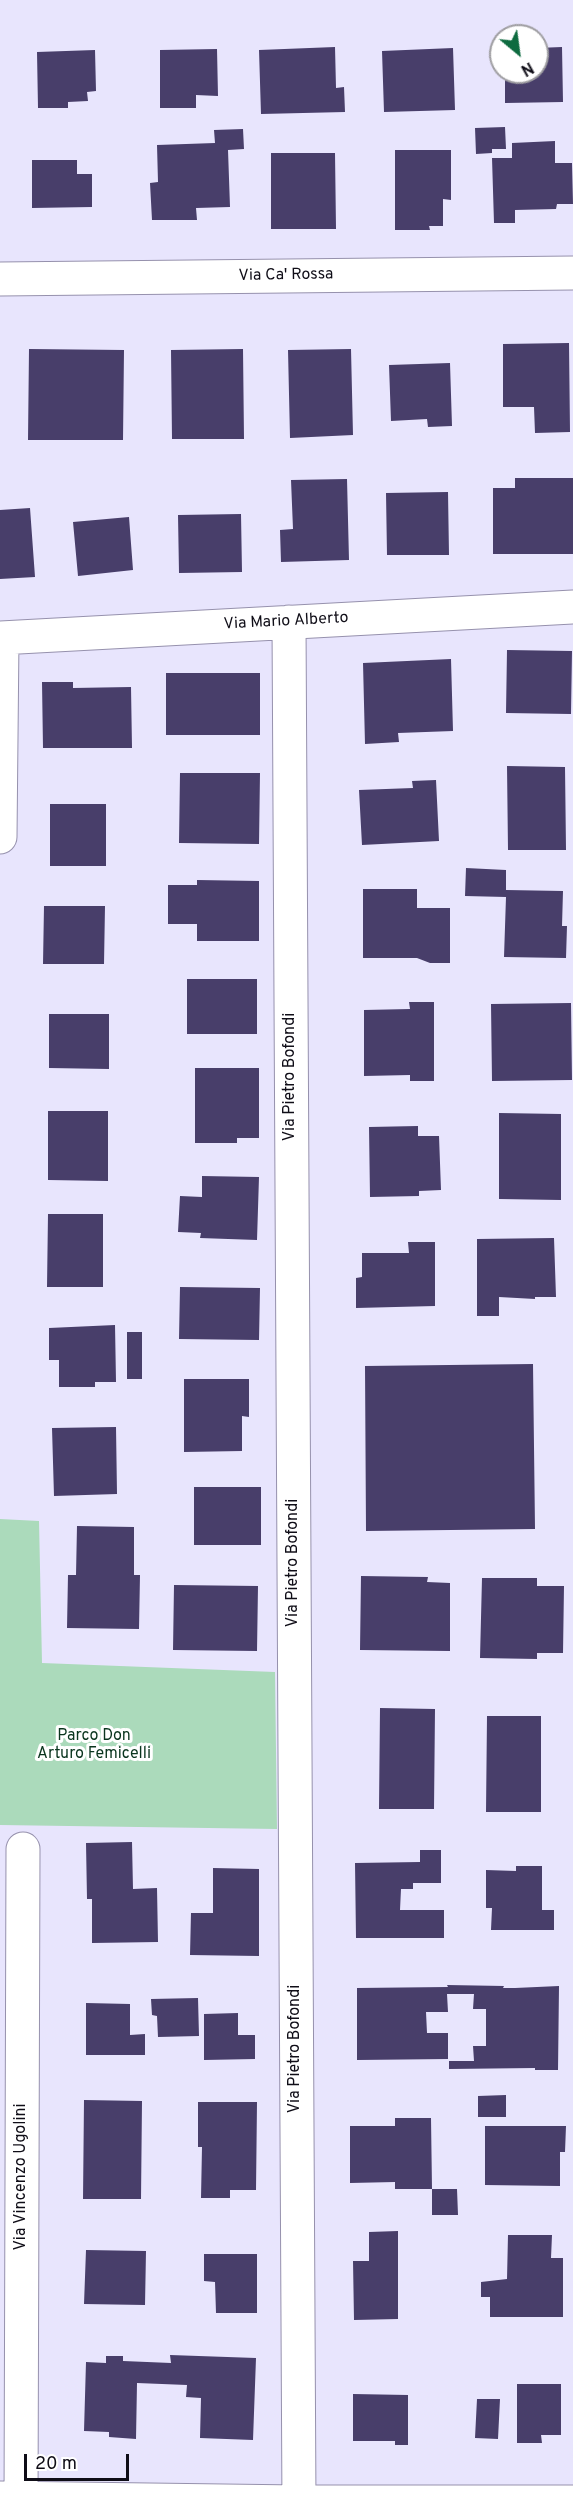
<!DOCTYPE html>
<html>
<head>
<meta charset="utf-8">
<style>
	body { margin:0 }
	#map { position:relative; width:573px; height:2505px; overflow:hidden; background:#e8e5fd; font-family:Overpass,sans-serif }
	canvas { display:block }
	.north { position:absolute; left:489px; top:24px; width:60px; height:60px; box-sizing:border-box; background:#fff; border:2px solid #9f9ea2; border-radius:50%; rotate:151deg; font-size:16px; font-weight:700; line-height:24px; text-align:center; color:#0f0d17 }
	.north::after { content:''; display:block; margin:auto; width:21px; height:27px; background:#0e6b40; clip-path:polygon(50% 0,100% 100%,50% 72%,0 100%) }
	.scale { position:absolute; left:24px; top:2454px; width:105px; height:27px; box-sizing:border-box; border:3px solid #0f0d17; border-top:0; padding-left:8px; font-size:18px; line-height:21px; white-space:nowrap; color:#0f0d17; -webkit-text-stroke:4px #fff; paint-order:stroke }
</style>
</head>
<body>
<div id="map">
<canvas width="573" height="2505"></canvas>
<div class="north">N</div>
<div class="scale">20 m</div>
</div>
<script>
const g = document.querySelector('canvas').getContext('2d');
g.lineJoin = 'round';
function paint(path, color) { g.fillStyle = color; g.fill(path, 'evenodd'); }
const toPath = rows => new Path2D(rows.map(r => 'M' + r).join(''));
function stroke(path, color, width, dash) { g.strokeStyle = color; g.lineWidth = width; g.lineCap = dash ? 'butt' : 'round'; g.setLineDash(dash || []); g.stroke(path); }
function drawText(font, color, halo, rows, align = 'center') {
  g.font = font + ' Overpass,sans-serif'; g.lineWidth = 6; g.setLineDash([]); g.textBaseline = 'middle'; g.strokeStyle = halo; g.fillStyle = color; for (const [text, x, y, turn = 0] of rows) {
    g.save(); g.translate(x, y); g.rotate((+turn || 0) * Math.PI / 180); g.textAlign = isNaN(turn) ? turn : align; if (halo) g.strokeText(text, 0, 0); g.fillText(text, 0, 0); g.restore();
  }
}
const green = toPath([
	[0,1519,39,1521,42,1663,275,1672,277,1829,0,1825]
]);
const building = toPath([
	[335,47,336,88,344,87,345,112,261,114,259,50],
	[562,47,563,102,505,103,505,72,537,72,537,48],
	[453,48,455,110,384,112,382,51],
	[217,49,218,96,196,95,196,108,160,108,160,50],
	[95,50,96,91,87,92,88,101,68,102,68,108,38,108,37,52],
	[505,127,506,149,492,149,492,153,476,154,475,128],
	[243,129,244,149,228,150,230,207,196,208,197,220,152,220,150,183,158,182,157,145,215,143,214,130],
	[555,141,555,163,572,163,573,204,557,204,556,209,515,210,515,223,494,223,492,158,512,158,512,143],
	[395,150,451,150,451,200,443,199,443,226,429,226,430,230,395,230],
	[271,153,335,153,336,229,271,229],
	[32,160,77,160,77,174,92,174,92,207,32,208],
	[569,343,570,432,535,433,534,407,503,407,503,344],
	[29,349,124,350,123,440,28,440],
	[243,349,244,439,172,439,171,350],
	[351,349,353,435,290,438,288,350],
	[450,363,452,426,428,427,427,419,391,421,389,365],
	[515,478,573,478,573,554,493,554,493,488,515,488],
	[347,479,349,560,281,562,280,530,293,529,291,480],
	[448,492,449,555,387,555,386,493],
	[30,508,35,577,0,579,0,510],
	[241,514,242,572,179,573,178,515],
	[129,517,133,570,78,576,73,522],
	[507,650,572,651,571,714,506,713],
	[451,659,453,731,398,733,399,742,365,744,363,663],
	[166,673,260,673,260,735,166,735],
	[42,682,73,682,73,688,131,687,132,748,43,748],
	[507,766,565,767,566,850,508,850],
	[180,773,260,773,259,844,179,843],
	[436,780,439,841,362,845,359,790,413,788,412,781],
	[50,804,106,804,106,866,50,866],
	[466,868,506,870,506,890,563,891,562,926,567,926,566,958,504,957,506,897,465,896],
	[197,880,259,881,259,941,197,941,197,924,168,924,168,885,197,885],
	[363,889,417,889,417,908,450,908,450,963,430,963,417,958,363,958],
	[44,906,105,906,104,964,43,964],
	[187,979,257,979,257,1034,187,1034],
	[409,1002,434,1002,434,1081,410,1081,410,1075,364,1076,364,1010,410,1009],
	[571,1003,572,1080,492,1081,491,1004],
	[49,1014,109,1014,109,1069,49,1068],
	[195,1068,259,1068,259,1138,237,1138,237,1143,195,1143],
	[48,1111,108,1111,108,1181,48,1180],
	[499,1113,561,1114,561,1200,499,1199],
	[418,1126,418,1136,439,1136,441,1190,419,1191,419,1196,370,1197,369,1127],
	[202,1176,259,1177,257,1240,200,1238,201,1233,178,1232,180,1196,202,1197],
	[48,1214,103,1214,103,1287,47,1287],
	[554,1238,556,1297,535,1297,535,1299,499,1297,499,1316,477,1316,477,1239],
	[408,1242,435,1242,435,1306,356,1308,356,1278,362,1277,362,1253,409,1253],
	[180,1287,260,1288,259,1340,179,1339],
	[115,1325,116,1382,95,1382,95,1387,59,1387,59,1360,49,1360,49,1328],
	[127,1332,142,1332,142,1379,127,1379],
	[533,1364,535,1529,366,1531,365,1366],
	[184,1379,249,1379,249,1417,242,1416,242,1451,184,1452],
	[116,1427,117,1494,54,1496,52,1428],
	[194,1487,261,1487,261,1545,194,1545],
	[77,1526,134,1527,134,1575,140,1575,139,1629,67,1628,68,1575,76,1575],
	[361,1576,428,1577,427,1582,450,1583,450,1651,360,1650],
	[482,1578,537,1578,537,1586,564,1586,563,1653,537,1653,537,1659,480,1658],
	[174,1585,258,1586,257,1651,173,1650],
	[380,1708,435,1709,434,1809,379,1809],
	[487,1716,541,1716,541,1812,486,1812],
	[132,1842,133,1889,157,1888,158,1942,92,1943,92,1899,87,1899,86,1843],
	[420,1850,441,1850,441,1883,413,1883,413,1889,401,1889,400,1910,444,1910,444,1938,356,1938,355,1863,420,1862],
	[516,1866,542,1866,542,1910,554,1910,554,1930,491,1930,492,1908,486,1908,486,1870,516,1871],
	[213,1868,259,1869,259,1956,190,1955,191,1913,213,1913],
	[447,1985,504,1986,503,1988,515,1988,559,1986,558,2070,535,2070,535,2068,449,2069,449,2061,474,2061,473,2046,486,2046,486,2009,473,2009,474,1994,447,1994,448,2012,426,2012,427,2033,448,2033,448,2059,357,2060,357,1988,448,1987],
	[198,1998,199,2036,158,2037,157,2016,152,2015,151,1999],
	[86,2003,130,2004,130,2035,145,2034,145,2055,86,2055],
	[238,2013,238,2035,255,2035,255,2059,204,2060,204,2014],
	[506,2095,506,2117,478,2117,478,2096],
	[84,2100,142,2101,141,2199,83,2199],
	[198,2102,257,2102,256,2190,230,2190,230,2198,201,2198,202,2147,198,2147],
	[395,2118,431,2118,432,2189,395,2189,395,2182,350,2183,350,2126,395,2126],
	[485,2126,566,2126,565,2152,560,2152,560,2186,485,2185],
	[432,2189,457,2189,458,2215,432,2215],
	[398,2231,398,2319,354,2320,353,2261,369,2261,369,2232],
	[508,2235,552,2235,551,2258,563,2258,563,2317,490,2317,490,2297,481,2297,481,2282,507,2279],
	[86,2250,146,2251,145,2305,84,2304],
	[204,2254,257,2254,257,2313,216,2313,215,2282,204,2281],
	[170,2355,256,2358,253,2440,200,2438,201,2398,186,2397,187,2385,137,2383,136,2439,109,2437,109,2432,84,2431,86,2362,106,2363,106,2356,123,2356,123,2361,171,2363],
	[517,2384,561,2384,561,2435,541,2435,542,2443,517,2443],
	[353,2394,408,2395,408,2445,395,2445,395,2441,353,2441],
	[477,2399,500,2399,498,2439,475,2438]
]);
const minor = toPath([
	[0,279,573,273],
	[289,622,299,2505],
	[0,638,573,607],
	[0,837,2,638],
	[0,2498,299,2502,573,2502],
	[21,2505,23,1849]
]);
const streetNames = [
	["Via Ca' Rossa",286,276,-1],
	["Via Mario Alberto",286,622,-3],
	["Via Pietro Bofondi",291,1077,-90],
	["Via Pietro Bofondi",294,1563,-90],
	["Via Pietro Bofondi",296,2049,-90],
	["Via Vincenzo Ugolini",22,2177,-90]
];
const parkNames = [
	["Parco Don",94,1737],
	["Arturo Femicelli",94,1755]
];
paint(green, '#abdabb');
paint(building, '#483e6a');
stroke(minor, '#9691ad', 35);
stroke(minor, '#fff', 33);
drawText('16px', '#0f0d17', '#fff', streetNames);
drawText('16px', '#0a351e', '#fff', parkNames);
</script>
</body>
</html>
